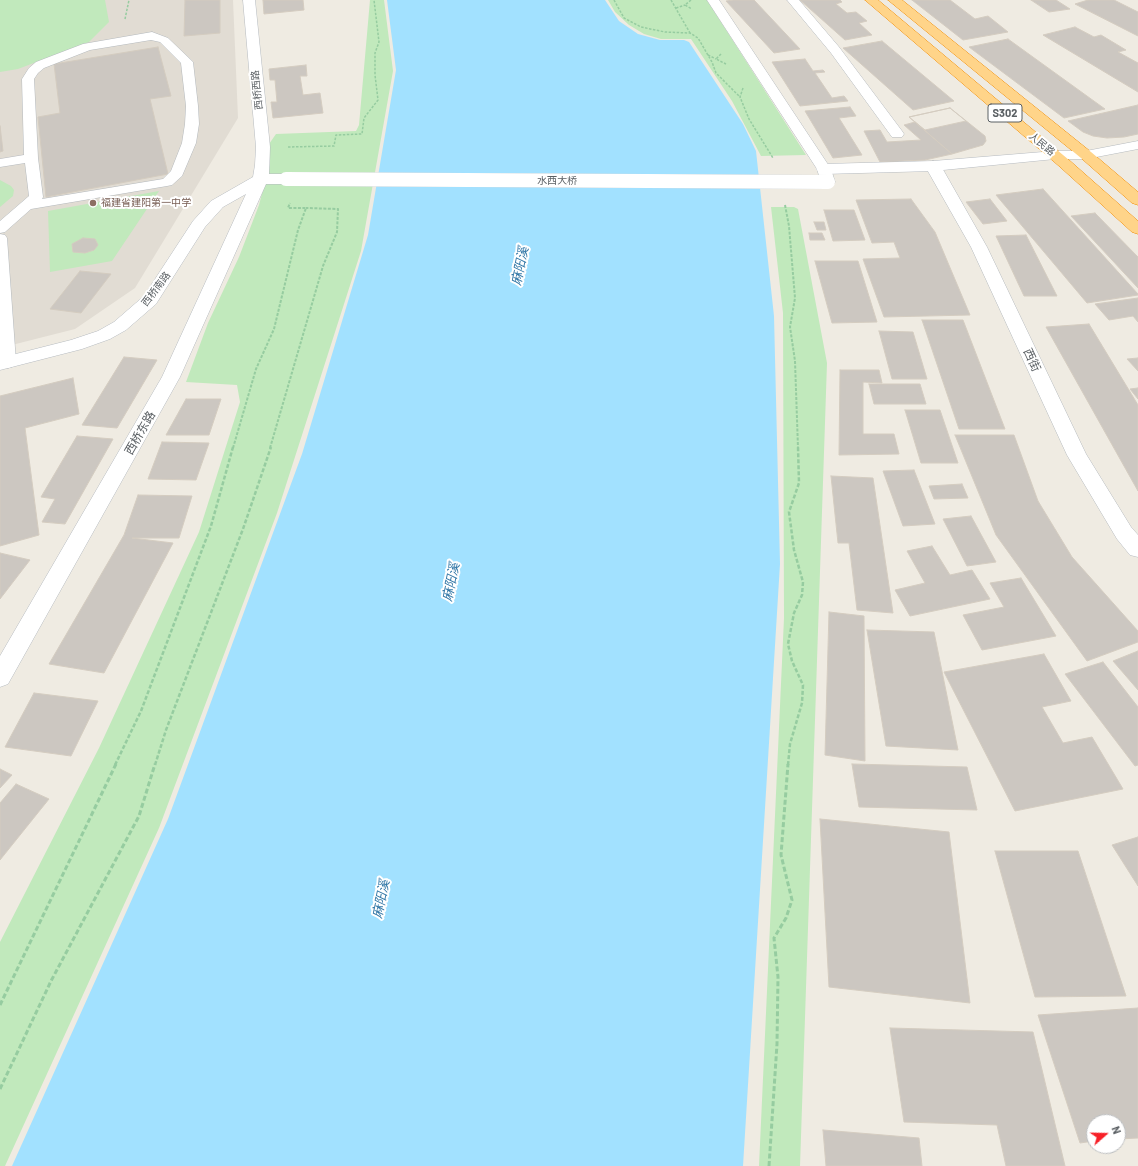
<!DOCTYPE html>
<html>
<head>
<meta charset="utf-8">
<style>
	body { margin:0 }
	#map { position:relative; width:1138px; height:1166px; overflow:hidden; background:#efebe2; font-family:Barlow,sans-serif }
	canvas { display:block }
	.north { position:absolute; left:1086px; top:1114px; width:40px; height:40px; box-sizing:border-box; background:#fff; border:1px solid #bdbfc1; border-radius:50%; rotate:70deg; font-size:11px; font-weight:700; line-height:16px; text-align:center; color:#5b6064 }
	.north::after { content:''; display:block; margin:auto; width:14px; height:18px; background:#f72027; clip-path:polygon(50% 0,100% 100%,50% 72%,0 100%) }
</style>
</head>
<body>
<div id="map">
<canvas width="1138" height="1166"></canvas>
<div class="north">N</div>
</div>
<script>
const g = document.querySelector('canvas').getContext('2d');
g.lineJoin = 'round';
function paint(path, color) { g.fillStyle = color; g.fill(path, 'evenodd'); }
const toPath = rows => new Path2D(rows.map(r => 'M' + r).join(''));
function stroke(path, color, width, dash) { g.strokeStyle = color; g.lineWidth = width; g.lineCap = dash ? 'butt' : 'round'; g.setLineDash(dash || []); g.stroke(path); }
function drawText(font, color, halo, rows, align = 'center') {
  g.font = font + ' Barlow,"Noto Sans SC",sans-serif'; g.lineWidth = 4; g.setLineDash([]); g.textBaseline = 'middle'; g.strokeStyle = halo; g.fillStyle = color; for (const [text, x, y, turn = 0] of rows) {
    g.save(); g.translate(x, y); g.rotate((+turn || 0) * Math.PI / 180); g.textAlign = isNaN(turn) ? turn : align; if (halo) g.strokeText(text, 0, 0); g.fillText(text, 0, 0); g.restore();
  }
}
const education = toPath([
	[0,0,233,0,238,118,135,288,75,329,0,348]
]);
const green = toPath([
	[0,0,105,0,109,22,89,42,18,69,0,72],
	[370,0,384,0,393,71,361,251,277,513,159,828,5,1166,0,1166,0,942,99,748,199,532,240,402,237,385,186,382,208,323,239,257,259,205,270,162,269,144,276,134,356,131,359,125],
	[608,0,707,0,806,155,761,156,732,101,691,39,661,39,644,34,629,25,615,12],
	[0,180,11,186,14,190,13,196,0,207],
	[159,191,112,261,50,272,48,211],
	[771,207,794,207,798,209,827,363,800,1166,759,1166,784,618,783,313]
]);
const water = toPath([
	[387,0,605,0,619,21,638,34,660,40,684,40,689,42,743,124,756,151,774,316,780,564,743,1166,12,1166,168,819,302,454,368,235,396,70]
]);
const building = toPath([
	[185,0,220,0,220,33,184,36,185,0],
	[263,0,303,0,304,10,264,14,263,0],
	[733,0,754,0,800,49,774,53,726,1,733,0],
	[800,0,840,0,842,2,836,4,847,13,856,12,867,21,859,23,872,35,845,40,800,0],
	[912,0,950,0,975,19,988,16,1008,32,963,40,912,0],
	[1031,0,1056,0,1070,9,1049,12,1031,0],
	[1088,0,1114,0,1138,12,1138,36,1075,4,1088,0],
	[1075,27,1094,37,1101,35,1126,50,1118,52,1138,63,1138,92,1043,35,1075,27],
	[1008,39,1105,109,1064,118,969,47,1008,39],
	[882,41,954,101,913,110,843,48,882,41],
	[158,47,171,96,150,99,168,174,46,197,38,117,60,113,54,64,158,47],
	[805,59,813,71,823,70,825,72,815,73,832,98,844,96,848,101,800,106,772,62,805,59],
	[306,65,307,76,300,76,303,95,320,93,323,113,273,118,271,102,277,102,275,80,270,80,269,69,306,65],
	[1138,105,1138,134,1124,137,1107,138,1093,136,1083,132,1068,121,1138,105],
	[850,107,856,116,839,118,862,155,833,158,805,111,850,107],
	[950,108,985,136,986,141,983,145,952,154,909,117,950,108],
	[950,108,966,121,925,130,909,117,950,108],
	[915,122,952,154,925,160,880,162,864,131,880,130,887,142,921,140,904,125,915,122],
	[0,126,3,151,0,152,0,126],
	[1043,189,1138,294,1138,295,1087,303,996,195,1043,189],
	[911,199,935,232,970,315,884,317,863,259,900,258,894,242,872,243,856,200,911,199],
	[990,199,1007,221,983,224,966,202,990,199],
	[824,210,854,210,865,240,833,241,824,210],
	[1095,213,1138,257,1138,288,1071,216,1095,213],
	[814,222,824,222,826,230,817,230,814,222],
	[809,233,822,233,825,240,810,240,809,233],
	[1026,235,1057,296,1024,296,996,236,1026,235],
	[83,238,95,239,98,245,94,250,85,253,73,252,72,244,83,238],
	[815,261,858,261,877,322,832,323,815,261],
	[80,271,111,274,81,313,50,309,80,271],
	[1138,298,1138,322,1133,316,1109,320,1095,304,1138,298],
	[922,320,963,320,1005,429,959,429,922,320],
	[1089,324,1138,405,1138,491,1046,327,1089,324],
	[879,331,913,332,927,379,892,379,879,331],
	[124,357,157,360,117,428,82,425,124,357],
	[1138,358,1138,371,1127,359,1138,358],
	[840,370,879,370,882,383,863,382,863,434,894,434,899,454,839,455,840,370],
	[73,378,79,414,25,428,39,535,0,546,0,396,73,378],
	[869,384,920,384,926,404,874,404,869,384],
	[1138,388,1138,399,1130,389,1138,388],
	[186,399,221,399,209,435,166,435,186,399],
	[905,410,940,410,958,463,921,463,905,410],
	[955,435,1014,435,1038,501,1072,557,1138,631,1138,642,1087,661,996,535,955,435],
	[77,436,113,439,65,524,42,522,55,499,41,497,77,436],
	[162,442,209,443,196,480,148,479,162,442],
	[914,470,935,524,903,526,883,471,914,470],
	[831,476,873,478,893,613,857,610,849,543,838,543,831,476],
	[962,484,968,498,934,499,929,486,962,484],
	[138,495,192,496,179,538,132,538,173,543,104,673,49,664,124,535,138,495],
	[971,516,996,562,967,566,943,519,971,516],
	[932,546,950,575,972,570,990,599,910,616,895,590,925,583,907,551,932,546],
	[0,553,30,560,0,599,0,553],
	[1021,578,1056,636,982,650,963,615,1004,607,990,583,1021,578],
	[829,612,864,616,865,761,825,755,829,612],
	[867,630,934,632,958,750,886,746,867,630],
	[1138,651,1138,690,1113,661,1138,651],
	[1044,654,1071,701,1042,707,1063,743,1092,737,1123,789,1015,811,944,672,1044,654],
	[1103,662,1138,707,1138,765,1135,766,1065,674,1103,662],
	[34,693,98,701,71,756,5,747,34,693],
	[852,764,967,767,977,810,859,807,852,764],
	[0,769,12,775,0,788,0,769],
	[16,784,49,799,0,860,0,803,16,784],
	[820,819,949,832,970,1003,829,987,820,819],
	[1138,837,1138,886,1112,845,1138,837],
	[995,851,1078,851,1126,996,1035,997,995,851],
	[1138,1008,1138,1138,1118,1139,1118,1122,1094,1122,1094,1141,1080,1143,1038,1015,1138,1008],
	[890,1028,1033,1032,1065,1166,1006,1166,997,1125,904,1122,890,1028],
	[823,1130,919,1138,922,1166,826,1166,823,1130]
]);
const pathFar3 = toPath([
	[614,0,624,18,641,27,665,32,690,33,698,38,712,62,716,73,740,97],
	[671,0,690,33],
	[691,0,685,5,692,9],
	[676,8,685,5],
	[125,19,129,0],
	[721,54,716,59,726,64],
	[708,55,716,59],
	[743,88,740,97,749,119,773,158],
	[288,147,334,146,336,135,362,134,364,118,378,100,375,75,375,53,379,42,374,0]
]);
const pathFar2 = toPath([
	[785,205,789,226,795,298,790,327,795,361,798,448],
	[233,448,256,369,274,329,298,230,306,208,288,208,290,203],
	[270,448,323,266,337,232,338,209,306,208]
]);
const pathFar1 = toPath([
	[115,765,141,711,211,526,233,447],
	[155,765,166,730,243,529,271,447],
	[788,765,790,744,802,703,803,685,792,661,788,644,794,613,802,595,803,582,794,550,789,512,799,483,798,447]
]);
const path = toPath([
	[0,1005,116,764],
	[0,1089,51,981,139,816,155,764],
	[769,1166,777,1044,778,977,774,938,786,918,792,900,781,855,788,764]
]);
const lane = toPath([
	[707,0,719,0,831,169,835,182,833,185,823,185,821,182,817,169,707,0],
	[787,0,799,0,839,47,902,131,904,134,902,137,892,137,831,53,787,0],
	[152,32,168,38,193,62,198,106,199,124,196,143,182,176,172,185,167,186,31,209,5,232,0,233,0,221,29,196,25,163,0,167,0,159,24,155,22,79,29,68,36,62,83,44,152,32],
	[151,40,160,42,181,63,186,106,185,124,182,143,171,171,163,179,42,199,43,197,38,158,34,79,38,73,44,68,90,50,151,40],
	[0,234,5,235,7,238,16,362,14,366,8,368,2,366,0,363,0,234]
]);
const street = toPath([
	[1138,141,1138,149,1086,159,1081,158,1079,155,1081,152,1086,151,1138,141],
	[933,161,938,163,941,166,987,247,1086,454,1131,527,1138,535,1138,557,1130,555,1117,539,1067,455,971,247,925,166,928,163,933,161]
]);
const secondary = toPath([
	[243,0,255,0,270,147,269,174,286,174,291,176,294,179,291,182,286,184,266,184,180,377,8,684,0,687,0,656,162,377,246,194,223,207,205,227,156,304,126,330,110,339,82,349,0,370,0,358,71,340,98,331,114,322,144,296,193,221,211,201,253,177,255,165,256,147,243,0],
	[1055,151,1086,151,1091,152,1093,155,1091,158,1086,159,1055,159,933,171,824,174,819,172,816,169,819,166,824,164,933,161,1055,151]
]);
const highway = toPath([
	[865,0,878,0,1069,160,1138,221,1138,234,1132,232,1059,166,865,0],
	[888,0,902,0,1091,152,1138,192,1138,205,1132,203,1081,158,888,0]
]);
const secondaryBridge = toPath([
	[286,179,828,182]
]);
const markers = [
	[93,203,4,"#8d6e63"]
];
const farStreetnames = [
	["西桥西路",257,90,-96],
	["人民路",1042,144,40],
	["水西大桥",557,181],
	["西桥南路",156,289,-53]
];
const farEducationnames = [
	["福建省建阳第一中学",101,203]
];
const shields = [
	[1005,113,34]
];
const shieldNames = [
	["S302",1005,113]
];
const streetNames = [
	["西街",1032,360,65],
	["西桥东路",140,433,-60]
];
const waterNames = [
	["麻阳溪",520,266,-78],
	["麻阳溪",451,582,-78],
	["麻阳溪",381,899,-78]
];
paint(education, '#e1dcd3');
paint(green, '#c1e9bc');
paint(water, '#a2e1ff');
paint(building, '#ccc7c1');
stroke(building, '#d4ccc0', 1);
stroke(lane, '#b5babe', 1);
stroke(street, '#b5babe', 1);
stroke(secondary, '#b6bbc0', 1);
stroke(highway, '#f18b00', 1);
stroke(pathFar3, '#96cca0', 1.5, [2.5, 1.5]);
stroke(pathFar2, '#96cca0', 2, [3, 1.5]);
stroke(pathFar1, '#96cca0', 2.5, [4, 2]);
stroke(path, '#96cca0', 3, [5, 2.5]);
paint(lane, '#fff');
paint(street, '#fff');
paint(secondary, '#fff');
paint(highway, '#ffd489');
stroke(secondaryBridge, '#b6bbc0', 14, []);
stroke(secondaryBridge, '#fff', 14);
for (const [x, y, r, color] of markers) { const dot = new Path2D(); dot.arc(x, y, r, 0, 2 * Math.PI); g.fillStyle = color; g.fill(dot); stroke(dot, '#fff', 1.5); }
drawText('10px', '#5b6064', '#fff', farStreetnames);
drawText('10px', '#785e54', '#fff', farEducationnames, 'left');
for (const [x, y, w] of shields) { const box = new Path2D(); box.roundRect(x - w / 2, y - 9, w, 18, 3); g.fillStyle = '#fff'; g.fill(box); stroke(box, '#5b6064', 1); }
drawText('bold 11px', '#5b6064', null, shieldNames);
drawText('12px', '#5b6064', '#fff', streetNames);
drawText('italic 13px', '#3378a7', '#fff', waterNames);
</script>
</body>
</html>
